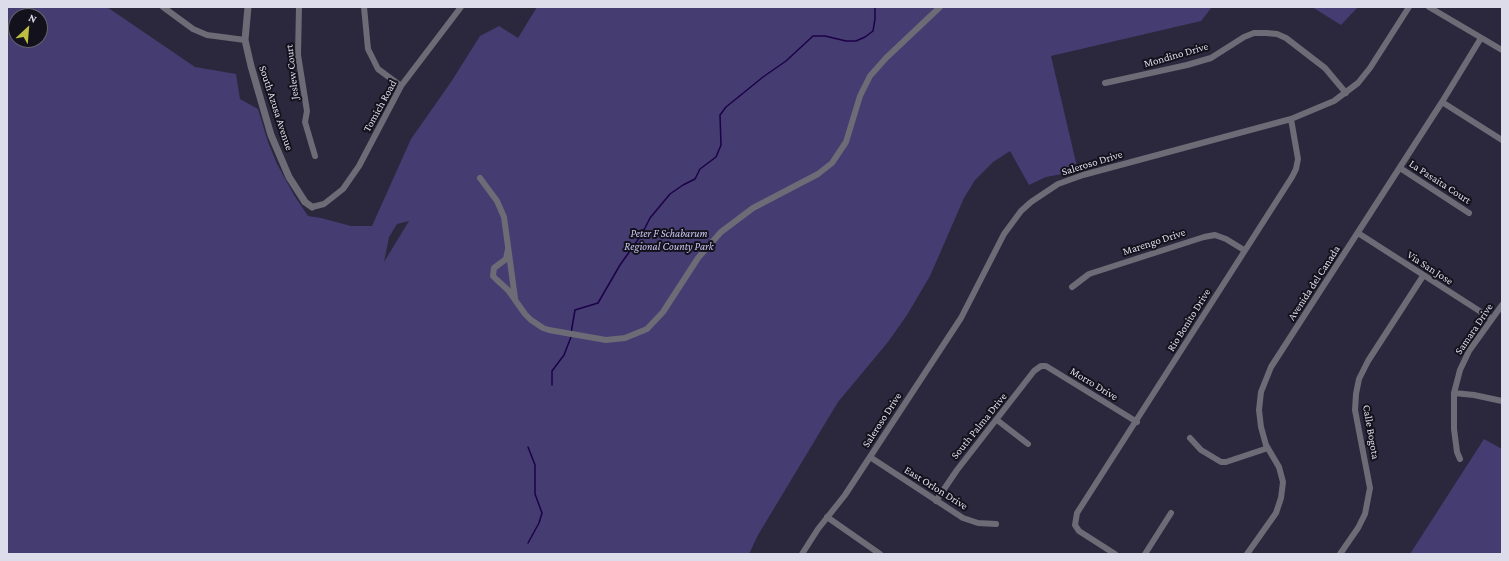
<!DOCTYPE html>
<html>
<head>
<meta charset="utf-8">
<style>
	body { margin:0 }
	#map { position:relative; width:1509px; height:561px; overflow:hidden; background:#2b283d; font-family:"Crimson Pro",serif }
	canvas { display:block }
	.frame { position:absolute; inset:0; border:8px solid #dddcea; pointer-events:none }
	.north { position:absolute; left:8px; top:8px; width:40px; height:40px; box-sizing:border-box; background:#13121c; border:1px solid #64636e; border-radius:50%; rotate:26deg; font-size:11px; font-weight:700; line-height:16px; text-align:center; color:#dddcea }
	.north::after { content:''; display:block; margin:auto; width:14px; height:18px; background:#bebf42; clip-path:polygon(50% 0,100% 100%,50% 72%,0 100%) }
</style>
</head>
<body>
<div id="map">
<canvas width="1509" height="561"></canvas>
<div class="frame"></div>
<div class="north">N</div>
</div>
<script>
const g = document.querySelector('canvas').getContext('2d');
g.lineJoin = 'round';
function paint(path, color) { g.fillStyle = color; g.fill(path, 'evenodd'); }
const toPath = rows => new Path2D(rows.map(r => 'M' + r).join(''));
function stroke(path, color, width, dash) { g.strokeStyle = color; g.lineWidth = width; g.lineCap = dash ? 'butt' : 'round'; g.setLineDash(dash || []); g.stroke(path); }
function drawText(font, color, halo, rows, align = 'center') {
  g.font = font + ' "Crimson Pro",serif'; g.lineWidth = 4; g.setLineDash([]); g.textBaseline = 'middle'; g.strokeStyle = halo; g.fillStyle = color; for (const [text, x, y, turn = 0] of rows) {
    g.save(); g.translate(x, y); g.rotate((+turn || 0) * Math.PI / 180); g.textAlign = isNaN(turn) ? turn : align; if (halo) g.strokeText(text, 0, 0); g.fillText(text, 0, 0); g.restore();
  }
}
const green = toPath([
	[7,7,107,7,195,67,236,74,240,99,258,109,268,142,277,164,294,195,308,216,321,218,351,226,372,226,411,139,451,82,480,36,499,26,518,38,537,7,1212,7,1201,21,1051,56,1078,171,1046,177,1029,185,1010,151,993,162,975,180,964,198,930,276,907,315,888,342,838,402,758,535,749,554,7,554],
	[16,16,40,16,40,40,16,40],
	[409,221,384,262,389,237,397,224],
	[1312,7,1358,7,1341,25],
	[1484,439,1502,449,1502,554,1410,554]
]);
const stream = toPath([
	[571,333,575,310,598,303,620,265,642,234,650,218,670,194,683,185,695,179,700,169,716,157,721,145,720,115,726,107,763,77,786,61,813,36,825,36,846,41,856,41,865,37,873,31,875,19,875,7],
	[552,385,552,371,564,355,571,337],
	[528,543,539,523,542,513,535,494,535,465,528,447]
]);
const minor = toPath([
	[163,7,193,29,207,35,245,40],
	[299,7,298,55,307,111,305,122,315,156],
	[364,7,368,49,378,69,401,86],
	[1429,7,1502,50],
	[1105,83,1187,65,1211,58,1244,37,1254,33,1266,33,1277,34,1286,38,1325,68,1346,93],
	[1442,102,1502,140],
	[1400,168,1469,213],
	[480,178,497,201,504,217,515,298],
	[312,207,324,204,343,189,359,166,401,86,461,7],
	[1358,233,1492,319],
	[508,249,506,259,494,268,493,276,497,280,508,290,525,314,531,320,543,328,549,330,606,340,625,338,647,329,663,312,698,258,721,232,753,208,818,174,832,163,846,142,860,96,870,76,886,58,940,7],
	[1072,287,1089,274,1204,237,1215,235,1226,239,1244,250],
	[1454,393,1474,395,1502,401],
	[997,420,1028,444],
	[1190,438,1201,450,1221,462,1226,462,1268,448],
	[870,457,963,518,978,523,996,524],
	[1460,459,1457,452,1454,429,1454,393,1460,370,1469,351,1502,305],
	[936,501,957,470,1034,371,1041,366,1046,366,1137,422],
	[827,517,880,554],
	[802,554,818,529,845,495,961,318,1004,234,1021,211,1031,202,1058,184,1083,175,1291,119,1334,101,1358,83,1370,68,1409,7],
	[1115,554,1079,531,1075,525,1077,513,1292,177,1296,169,1298,159,1291,119],
	[1145,554,1171,513],
	[1247,554,1276,513,1281,498,1283,482,1279,467,1266,445,1261,427,1259,410,1261,392,1271,367,1442,102,1481,38],
	[1340,554,1358,528,1365,514,1370,488,1355,410,1356,394,1359,379,1368,361,1423,276]
]);
const tertiary = toPath([
	[248,7,245,40,251,66,271,135,289,177,305,202,312,207]
]);
const streetNames = [
	["Mondino Drive",1176,55,-16],
	["Jeslew Court",292,72,-96],
	["Tomich Road",380,106,-61],
	["South Azusa Avenue",276,108,72],
	["Saleroso Drive",1092,163,-17],
	["La Pasaita Court",1440,182,33],
	["Marengo Drive",1154,242,-18],
	["Via San Jose",1430,268,33],
	["Avenida del Canada",1314,283,-57],
	["Rio Bonito Drive",1189,320,-58],
	["Samara Drive",1474,329,-56],
	["Morro Drive",1094,384,31],
	["Saleroso Drive",882,420,-57],
	["South Palma Drive",979,426,-51],
	["Calle Bogota",1371,432,80],
	["East Orlon Drive",936,488,32]
];
const parkNames = [
	["Peter F Schabarum",669,234],
	["Regional County Park",669,247]
];
paint(green, '#453c71');
stroke(stream, '#1c0149', 1.5);
stroke(minor, '#6c6b76', 6);
stroke(tertiary, '#6c6b76', 7);
drawText('11px', '#dddcea', '#13121c', streetNames);
drawText('italic 11px', '#cbc6f1', '#13121c', parkNames);
</script>
</body>
</html>
